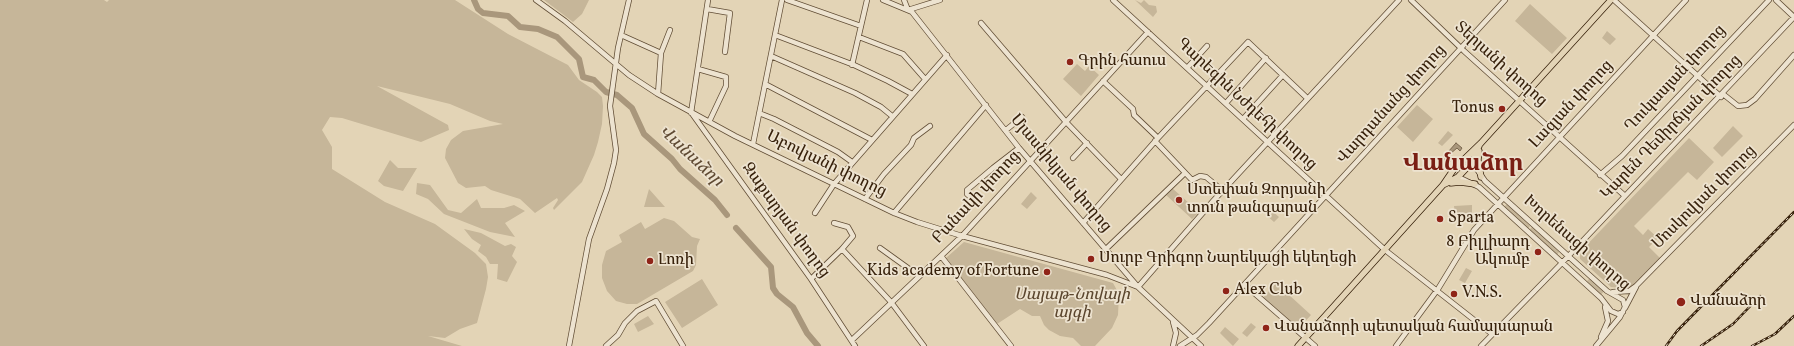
<!DOCTYPE html>
<html>
<head>
<meta charset="utf-8">
<style>
	body { margin:0 }
	canvas { display:block; background:#e3d4b6 }
</style>
</head>
<body>
<canvas width="1794" height="346"></canvas>
<script>
const g = document.querySelector('canvas').getContext('2d');
g.lineJoin = 'round';
function paint(path, color) { g.fillStyle = color; g.fill(path, 'evenodd'); }
const toPath = rows => new Path2D(rows.map(r => 'M' + r).join(''));
function stroke(path, color, width, dash) { g.strokeStyle = color; g.lineWidth = width; g.lineCap = dash ? 'butt' : 'round'; g.setLineDash(dash || []); g.stroke(path); }
function drawText(font, color, halo, rows, align = 'center') {
  g.font = font + ' Vollkorn,"Noto Serif Armenian",serif'; g.lineWidth = 3.5; g.setLineDash([]); g.textBaseline = 'middle'; g.strokeStyle = halo; g.fillStyle = color; for (const [text, x, y, turn = 0] of rows) {
    g.save(); g.translate(x, y); g.rotate((+turn || 0) * Math.PI / 180); g.textAlign = isNaN(turn) ? turn : align; if (halo) g.strokeText(text, 0, 0); g.fillText(text, 0, 0); g.restore();
  }
}
const green = toPath([
	[0,0,104,0,107,2,109,0,455,0,508,34,568,65,579,80,597,92,602,97,603,106,602,124,598,142,594,155,582,182,554,210,553,208,558,200,557,198,535,213,520,199,491,190,485,186,466,188,458,183,445,158,446,149,451,140,463,131,503,124,490,121,450,104,377,86,448,125,449,130,421,142,342,118,330,117,322,130,332,147,332,169,385,202,435,224,475,253,486,264,488,277,486,289,477,323,460,329,445,338,428,336,462,346,0,346],
	[544,0,589,0,582,14,573,22],
	[1135,0,1141,3,1144,0,1149,5,1156,6,1157,12,1153,17],
	[1530,4,1567,38,1552,54,1515,21],
	[1607,31,1616,39,1610,45,1602,38],
	[1077,64,1085,71,1089,66,1099,75,1081,96,1063,79],
	[1417,105,1433,119,1413,142,1397,127],
	[1733,126,1743,136,1722,157,1713,148],
	[1448,131,1453,135,1442,146,1438,143],
	[1689,138,1714,162,1697,180,1688,172,1634,226,1643,235,1648,229,1658,238,1649,247,1662,260,1631,289,1611,287,1580,259,1580,252],
	[390,160,398,168,417,168,403,191,384,186,378,181],
	[417,183,430,185,448,210,461,213,477,199,481,208,504,208,514,205,525,211,505,223,515,237,490,232,444,214,428,199,416,194],
	[1172,188,1199,212,1192,219,1166,195],
	[649,189,665,207,644,207],
	[1031,192,1037,198,1027,209,1021,204],
	[1507,204,1530,226,1528,229,1504,207],
	[1472,205,1472,213,1455,214,1454,206],
	[1271,210,1279,217,1274,222,1266,215],
	[664,218,674,221,692,237,700,239,697,246,696,265,693,271,637,304,627,304,616,301,607,291,602,278,602,265,606,251,622,242,619,235,641,222,645,229],
	[1532,227,1559,252,1557,255,1529,230],
	[464,229,481,233,505,246,511,244,516,247,512,256,517,262,507,282,497,279,498,264,490,264,486,257,478,251,481,245,472,239],
	[964,242,1113,283,1119,294,1118,315,1112,328,1095,346,1081,346,1073,338,1060,336,1049,330,1044,325,1040,316,1032,316,1020,309,997,324,946,258],
	[1466,268,1472,271,1465,283,1459,280],
	[1590,278,1604,291,1601,295,1587,281],
	[702,279,718,305,682,328,665,302],
	[1276,283,1311,315,1297,330,1262,299],
	[648,316,654,324,638,332,634,324],
	[1251,323,1256,327,1247,337,1242,333],
	[1225,327,1239,339,1233,346,1220,333]
]);
const water = toPath([
	[1456,143,1462,148,1460,151,1457,148,1450,154,1448,152,1456,143],
	[1444,156,1448,160,1450,158,1452,160,1444,168,1438,163,1444,156]
]);
const river = toPath([
	[474,0,478,9,483,13,508,16,520,27,538,29,557,37,579,59,583,77,594,80,606,92,617,95,632,108,644,134,672,159,680,169,715,200,727,215],
	[736,228,771,267,773,288,777,294,793,307,807,333,818,346]
]);
const minor = toPath([
	[536,0,565,21,629,75,658,94,735,136,894,213,917,222,962,236,1107,275,1138,287],
	[787,0,861,26],
	[883,0,912,12,1019,148,1114,259,1138,287,1201,346],
	[904,0,908,10],
	[1113,0,1385,250,1492,334],
	[1411,0,1464,51,1625,196],
	[1614,0,1721,97],
	[1776,0,1794,17],
	[707,9,730,13,725,52],
	[908,10,940,0],
	[981,23,1066,122,1121,179],
	[621,35,661,53],
	[775,35,854,65,888,81,912,94],
	[859,37,903,54,925,79],
	[771,56,855,93,881,107,892,116],
	[852,65,867,0],
	[1187,68,1207,46],
	[698,69,726,77,726,86,709,122],
	[1103,81,1133,109,1134,115,1158,138],
	[765,84,872,140],
	[658,94,661,53,670,30],
	[1723,94,1738,106,1747,105,1755,99,1794,55],
	[1226,103,1266,58],
	[691,113,708,0],
	[759,113,774,119,838,152,852,162],
	[693,115,811,279,855,346],
	[1243,119,1283,75],
	[1006,130,1022,117],
	[1155,141,1192,180,1200,176,1206,177,1223,191],
	[753,144,782,0],
	[1073,158,1087,143],
	[1472,162,1485,181,1607,291,1623,300,1625,307,1620,317,1596,346],
	[1600,175,1622,156,1769,0],
	[1458,177,1479,187,1601,298,1611,311,1618,314,1623,312],
	[865,199,884,174,911,145,914,138,930,126],
	[974,200,967,194,967,190,993,168,1019,148],
	[815,213,834,184,947,55],
	[894,213,986,105],
	[1083,223,1158,138,1248,42,1307,98],
	[880,248,919,276],
	[842,249,891,302,924,346],
	[1106,249,1185,173],
	[941,256,1011,346],
	[811,279,842,249,853,236,848,227,834,223],
	[1245,285,1315,346],
	[1138,287,1214,200,1399,0],
	[1613,292,1629,291,1636,286,1794,125],
	[1625,308,1636,287],
	[1601,337,1608,321,1605,307],
	[852,340,962,236,1148,32],
	[569,346,589,239,607,189,614,163,616,150,610,106,618,48,629,0],
	[606,346,618,335,625,323,637,311,656,301,683,346],
	[1173,346,1176,333,1173,322],
	[1180,346,1197,335,1209,323,1505,0],
	[1396,346,1438,289,1474,230,1686,0],
	[1481,346,1559,266,1794,17]
]);
const major = toPath([
	[1479,151,1478,160,1481,177],
	[1451,183,1460,182,1475,184],
	[1445,184,1458,177,1472,162,1479,146],
	[1298,346,1443,185,1454,169,1481,143,1611,0]
]);
const rail = toPath([
	[1666,346,1677,331,1794,212],
	[1701,346,1733,324,1760,296],
	[1752,346,1775,334,1794,316]
]);
const markers = [
	[1070,62,4,"#8f2418"],
	[1502,109,4,"#8f2418"],
	[1179,200,4,"#8f2418"],
	[1440,219,4,"#8f2418"],
	[1538,252,4,"#8f2418"],
	[1091,259,4,"#8f2418"],
	[650,261,4,"#8f2418"],
	[1047,272,4,"#8f2418"],
	[1226,291,4,"#8f2418"],
	[1454,294,4,"#8f2418"],
	[1681,302,5,"#8f2418"],
	[1266,328,4,"#8f2418"]
];
const poiNames = [
	["Գրին հաուս",1078,62],
	["Tonus",1494,109,"right"],
	["Ստեփան Զորյանի",1187,191],
	["տուն թանգարան",1187,209],
	["Sparta",1448,219],
	["8 Բիլլիարդ",1530,243,"right"],
	["Ակումբ",1530,261,"right"],
	["Սուրբ Գրիգոր Նարեկացի եկեղեցի",1099,259],
	["Լոռի",658,261],
	["Kids academy of Fortune",1039,272,"right"],
	["Alex Club",1234,291],
	["V.N.S.",1462,294],
	["Վանաձոր",1690,302],
	["Վանաձորի պետական համալսարան",1274,328]
];
const streetNames = [
	["Տերյանի փողոց",1500,65,42],
	["Ղուկասյան փողոց",1676,79,-47],
	["Գարեգին Նժդեհի փողոց",1246,105,43],
	["Վարդանանց փողոց",1392,105,-48],
	["Լազյան փողոց",1572,105,-47],
	["Կարեն Դեմիրճյան փողոց",1672,128,-46],
	["Աբովյանի փողոց",826,165,26],
	["Մյասնիկյան փողոց",1060,174,50],
	["Բանակի փողոց",977,198,-47],
	["Մոսկովյան փողոց",1705,198,-45],
	["Զաքարյան փողոց",785,221,54],
	["Խորենացի փողոց",1576,244,41]
];
const parkNames = [
	["Սայաթ-Նովայի",1072,296],
	["այգի",1072,314]
];
const waterNames = [
	["Վանաձոր",690,157,43]
];
const townNames = [
	["Վանաձոր",1463,166]
];
paint(green, '#c6b699');
paint(water, '#a9977c');
stroke(water, '#7b684f', 1);
stroke(river, '#a9977c', 6);
stroke(minor, '#624e36', 6);
stroke(major, '#37210b', 7);
stroke(minor, '#ede3d0', 4.5);
stroke(major, '#e3d4b6', 5.5);
stroke(rail, '#37210b', 2.5);
stroke(rail, '#ede3d0', 1, [3]);
for (const [x, y, r, color] of markers) { const dot = new Path2D(); dot.arc(x, y, r, 0, 2 * Math.PI); g.fillStyle = color; g.fill(dot); stroke(dot, '#ede3d0', 1.5); }
drawText('16px', '#37210b', '#ede3d0', poiNames, 'left');
drawText('16px', '#37210b', '#ede3d0', streetNames);
drawText('italic 16px', '#5b462e', '#ede3d0', parkNames);
drawText('italic 17px', '#5f4a33', '#ede3d0', waterNames);
drawText('bold 24px', '#7a1f14', '#ede3d0', townNames);
</script>
</body>
</html>
